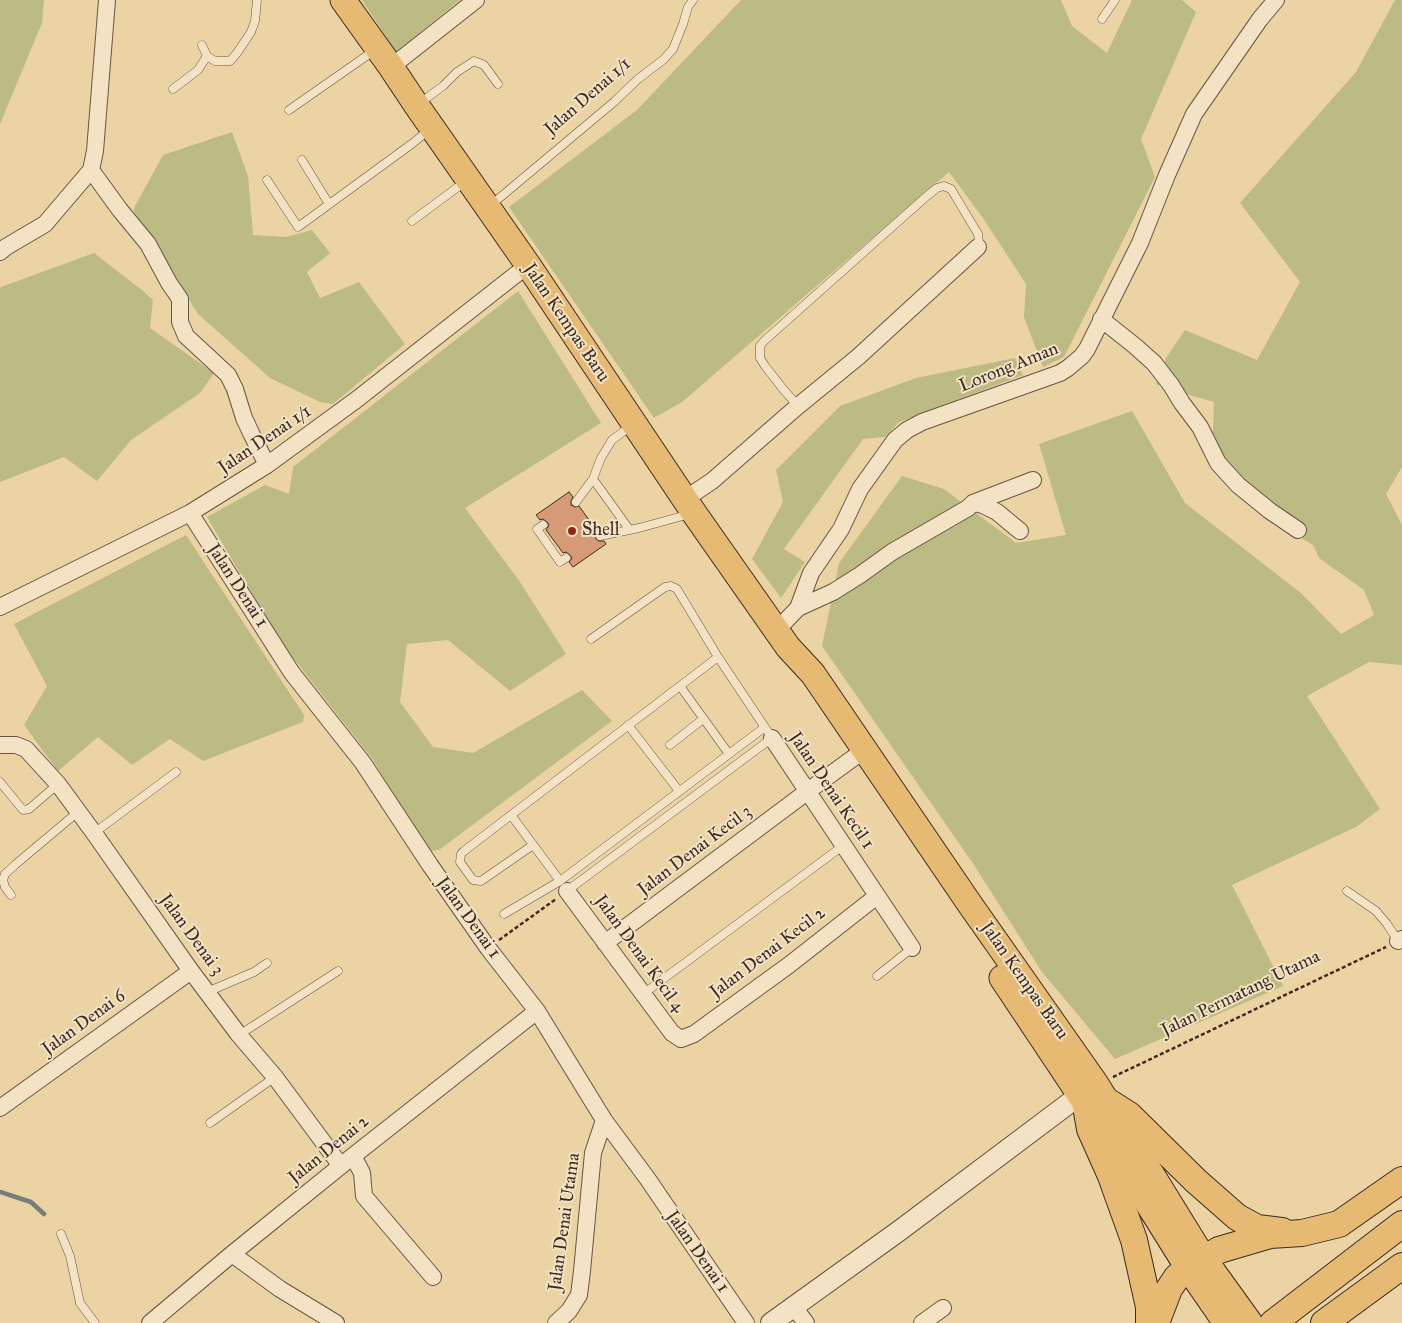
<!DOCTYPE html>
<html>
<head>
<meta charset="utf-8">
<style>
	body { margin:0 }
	canvas { display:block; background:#ecd3a3 }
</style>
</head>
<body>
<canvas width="1402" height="1323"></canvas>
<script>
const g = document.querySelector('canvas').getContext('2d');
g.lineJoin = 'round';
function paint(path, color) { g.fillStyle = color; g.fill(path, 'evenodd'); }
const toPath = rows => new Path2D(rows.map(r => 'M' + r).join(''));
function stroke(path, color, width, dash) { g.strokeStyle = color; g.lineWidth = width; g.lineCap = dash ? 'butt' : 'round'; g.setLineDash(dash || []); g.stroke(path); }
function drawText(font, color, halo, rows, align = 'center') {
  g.font = font + ' "IM FELL Great Primer",serif'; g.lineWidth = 4; g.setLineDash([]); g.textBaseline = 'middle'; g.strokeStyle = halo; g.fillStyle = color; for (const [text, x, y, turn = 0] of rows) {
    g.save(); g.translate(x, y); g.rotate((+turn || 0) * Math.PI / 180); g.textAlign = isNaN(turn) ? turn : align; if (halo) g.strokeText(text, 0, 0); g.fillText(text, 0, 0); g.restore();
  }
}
const green = toPath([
	[0,0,44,0,42,23,0,124],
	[362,0,460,0,396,52],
	[741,0,1061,0,1072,26,1107,53,1132,0,1182,0,1196,12,1141,139,1155,177,1064,357,1043,367,1024,317,1026,284,983,218,949,172,682,402,654,418,509,207,637,110],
	[1395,0,1402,0,1402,467,1386,494,1402,525,1402,665,1369,662,1307,696,1380,809,1356,827,1232,885,1283,986,1115,1059,1042,972,974,865,822,646,839,563,902,476,944,489,1016,543,1066,535,1039,444,1132,411,1185,503,1301,593,1341,634,1374,615,1364,590,1319,558,1313,545,1283,527,1205,447,1213,430,1214,402,1193,396,1156,384,1166,358,1185,330,1257,360,1300,282,1240,203,1356,72],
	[232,132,248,176,253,235,286,237,312,230,330,253,307,272,320,298,359,282,405,344,333,404,320,402,270,378,198,314,133,210,163,155],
	[94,253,143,291,153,300,150,328,214,373,200,393,131,440,97,481,64,457,0,482,0,290,1,287],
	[518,291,601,423,465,508,518,579,566,654,510,691,448,640,407,644,400,702,433,747,473,753,582,690,612,721,439,850,429,851,373,760,280,641,207,517,265,485,289,494,293,467],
	[1015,358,1023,375,899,422,885,437,863,439,784,549,805,562,781,598,752,559,783,502,776,470,840,406,916,378],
	[186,535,304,715,303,722,203,761,170,739,132,765,98,737,58,771,24,725,47,686,14,624]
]);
const stream = toPath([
	[0,1192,31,1202,44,1214]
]);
const building = toPath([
	[569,492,573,497,571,501,571,505,575,507,579,506,597,531,595,535,596,539,599,541,604,541,606,544,573,567,569,562,572,558,570,555,566,552,563,553,546,530,549,525,547,522,543,519,540,520,536,515,569,492]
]);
const path = toPath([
	[499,940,556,899],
	[1113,1077,1386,947]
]);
const service = toPath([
	[1102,19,1115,0],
	[207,56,215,61,230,61,237,53,251,32,255,21,257,0],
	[173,89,198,70,207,56,202,45],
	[420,103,443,86,457,72,474,61,484,65,498,84],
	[289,110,375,50],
	[302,160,329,204],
	[267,180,298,227,413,143,430,129],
	[491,205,614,102,638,79,663,60,673,49,683,24,688,7,693,0],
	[412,221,466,181],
	[798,406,783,389,765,366,760,358,760,346,764,341,928,195,937,188,944,186,951,189,978,234,979,242,978,247],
	[593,479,629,529],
	[576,502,593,479,601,458,612,440,632,425],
	[543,525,537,529,560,562,566,558],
	[600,536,639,528,690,514],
	[680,686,729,754],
	[628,725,679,791],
	[670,745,703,719],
	[0,782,23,810,29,809,58,784],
	[511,815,560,881],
	[94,833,176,772],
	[533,845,481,881,473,880,460,862,461,854,464,851,718,657],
	[567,891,772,738,718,657,677,589,671,586,665,587,591,639],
	[1347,891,1376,911,1387,924,1398,941],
	[11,895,5,887,3,880,5,874,16,864,79,811],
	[504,914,560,881,765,727],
	[877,976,912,948],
	[207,992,254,972,267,963],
	[643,994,844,845],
	[239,1035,338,971],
	[210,1123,275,1077],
	[61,1234,70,1256,80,1303,95,1323]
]);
const minor = toPath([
	[391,67,476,0],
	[91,170,120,210,148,244,169,283,180,299,180,322,186,336,228,375,235,389,244,418,252,435,267,465],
	[0,252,6,247,45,224,91,170,95,151,107,0],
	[1101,319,1135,346,1154,363,1171,385,1182,403,1200,427,1218,463,1238,485,1270,511,1298,530],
	[685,499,712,481,798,406,858,357,978,247],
	[973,503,983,505,997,512,1020,531],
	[190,513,292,673,363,763,430,865,488,948,537,1011,604,1120,647,1178,746,1323],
	[0,607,190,513,267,465,356,400,528,265],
	[798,608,833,592,860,575,892,552,968,508,973,503,1033,480],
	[776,631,798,608,811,573,841,529,860,489,895,440,907,430,922,422,1060,373,1068,368,1082,356,1087,349,1140,243,1167,175,1194,114,1260,19,1276,0],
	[772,738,912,948],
	[0,745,16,745,26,749,58,784,94,833,191,971,239,1035,275,1077,341,1166],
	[567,891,672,1033,681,1039,694,1034,789,965,877,896],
	[1398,941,1402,939],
	[605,943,808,791,856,756],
	[0,1108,191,971],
	[353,1156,362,1173,364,1196,433,1277],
	[232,1254,280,1289,336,1323],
	[794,1307,806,1323],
	[150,1323,232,1254,353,1156,537,1011],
	[556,1323,569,1311,579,1295,582,1271,593,1153,604,1120],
	[922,1323,943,1308]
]);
const tertiary = toPath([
	[771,1323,899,1231,1080,1095]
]);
const primary = toPath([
	[343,0,391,67,417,106,528,265,694,513,788,647,813,674,969,903,1096,1084,1204,1259,1250,1323],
	[1002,978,1080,1095,1188,1268,1226,1323]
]);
const trunk = toPath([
	[1107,1101,1129,1115,1196,1181,1237,1217,1257,1228,1282,1231],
	[1086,1106,1090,1129,1111,1176,1134,1240,1149,1307,1149,1323],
	[1156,1323,1169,1289,1177,1277,1188,1268,1204,1259,1219,1250,1270,1235,1302,1233,1339,1224,1402,1180],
	[1273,1323,1402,1224],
	[1324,1323,1402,1266]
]);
const markers = [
	[572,531,5,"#8f2418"]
];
const streetNames = [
	["Jalan Denai 1/1",588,97,-41],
	["Jalan Kempas Baru",566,323,56],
	["Lorong Aman",1009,368,-22],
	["Jalan Denai 1/1",265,440,-34],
	["Jalan Denai 1",237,586,57],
	["Jalan Denai Kecil 1",831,791,56],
	["Jalan Denai Kecil 3",695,851,-37],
	["Jalan Denai 1",468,918,54],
	["Jalan Denai 3",191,935,54],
	["Jalan Denai Kecil 2",768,953,-37],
	["Jalan Denai Kecil 4",639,954,54],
	["Jalan Kempas Baru",1024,981,55],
	["Jalan Permatang Utama",1241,994,-26],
	["Jalan Denai 6",84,1023,-36],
	["Jalan Denai 2",329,1150,-39],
	["Jalan Denai Utama",565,1222,-82],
	["Jalan Denai 1",697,1252,55]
];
const poiNames = [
	["Shell",582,531]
];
paint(green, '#bbbb83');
stroke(stream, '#757e78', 4.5);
paint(building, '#d79a77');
stroke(building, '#3a2b24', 1);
stroke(service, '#654', 9);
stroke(minor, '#654', 18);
stroke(tertiary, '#654', 22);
stroke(primary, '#3a2b24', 27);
stroke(trunk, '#3a2b24', 28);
stroke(path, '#3a2b24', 2.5, [4, 2.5]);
stroke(service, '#f3e2c3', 8);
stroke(minor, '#f3e2c3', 16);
stroke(tertiary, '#f3e2c3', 20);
stroke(primary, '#e6ba72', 25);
stroke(trunk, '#e6ba72', 26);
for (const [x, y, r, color] of markers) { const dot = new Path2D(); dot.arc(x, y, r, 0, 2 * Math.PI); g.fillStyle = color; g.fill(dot); stroke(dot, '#f3e2c3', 2); }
drawText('18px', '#3a2b24', '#f3e2c3', streetNames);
drawText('18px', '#3a2b24', '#f3e2c3', poiNames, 'left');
</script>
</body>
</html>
